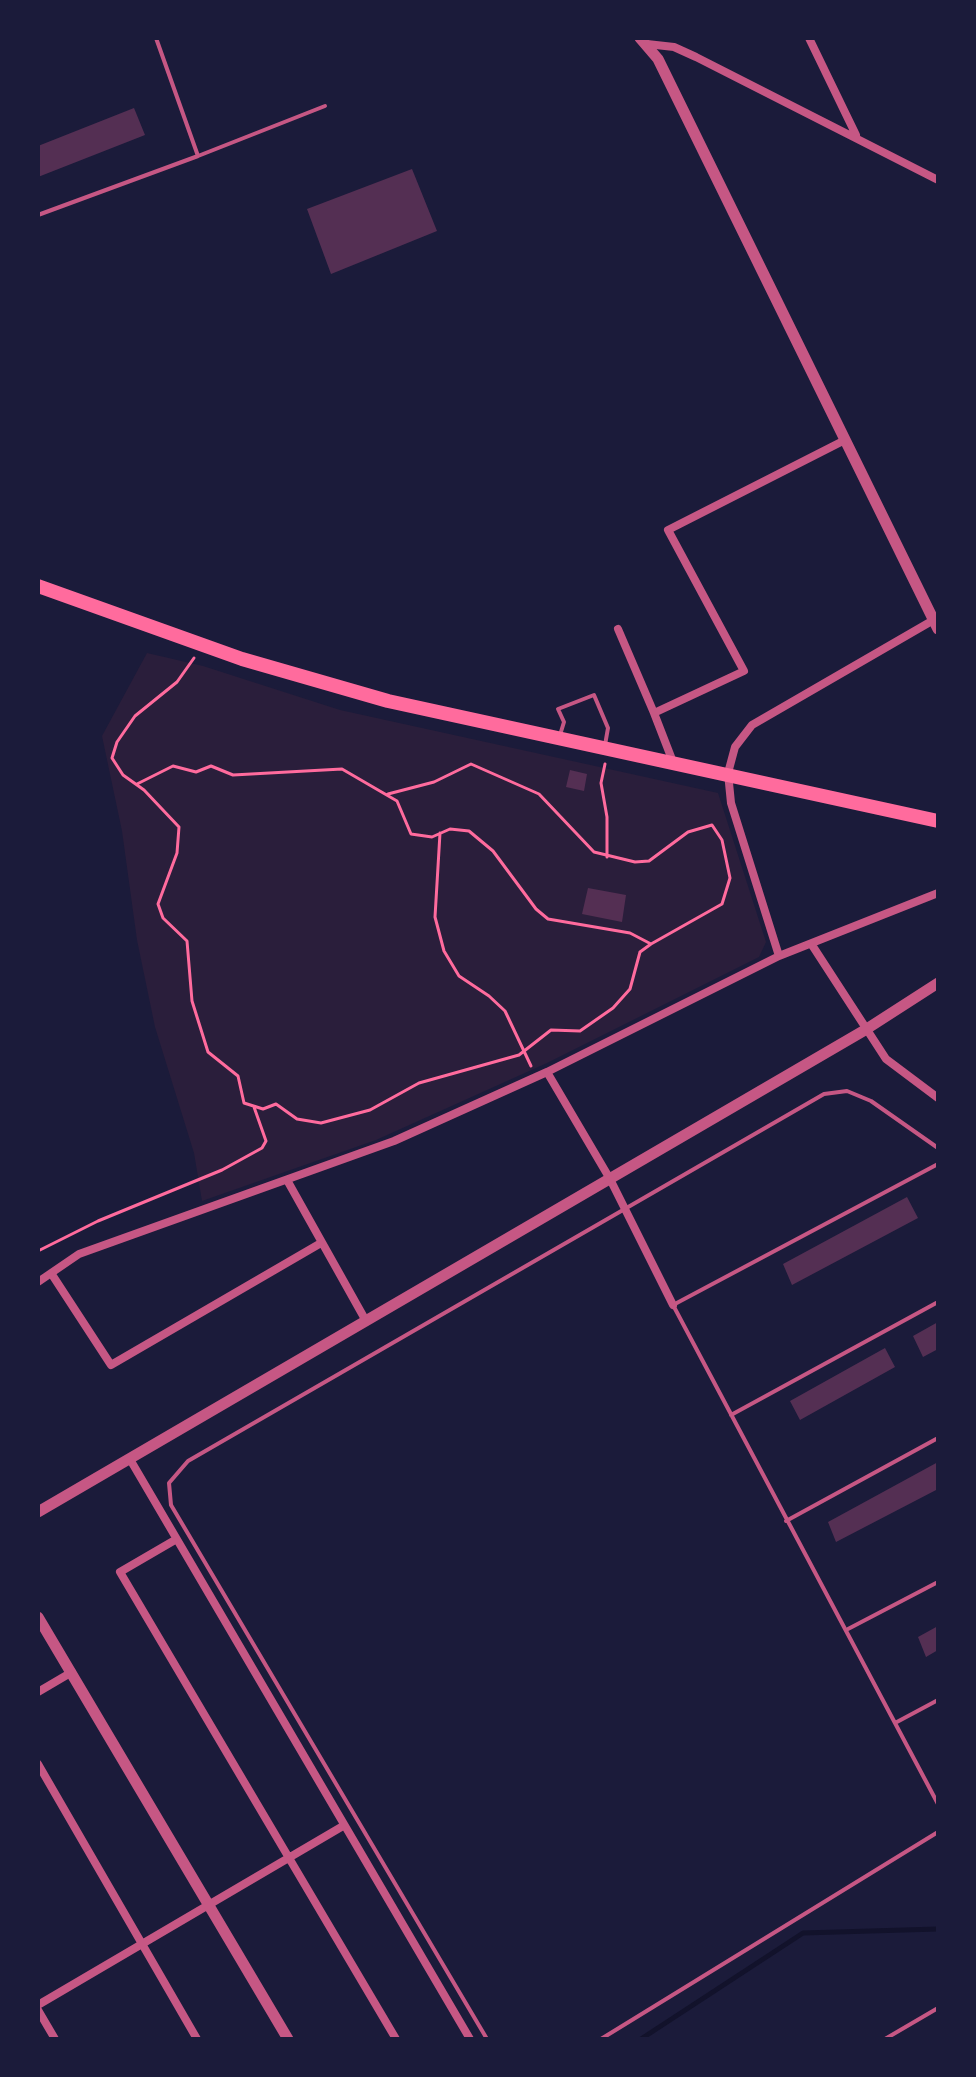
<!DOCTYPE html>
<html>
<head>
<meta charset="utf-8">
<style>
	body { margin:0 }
	#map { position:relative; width:976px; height:2077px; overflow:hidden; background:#1b1b3a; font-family:"Public Sans",sans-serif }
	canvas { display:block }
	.frame { position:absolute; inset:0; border:40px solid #1b1b3a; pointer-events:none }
</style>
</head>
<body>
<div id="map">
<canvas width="976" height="2077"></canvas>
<div class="frame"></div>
</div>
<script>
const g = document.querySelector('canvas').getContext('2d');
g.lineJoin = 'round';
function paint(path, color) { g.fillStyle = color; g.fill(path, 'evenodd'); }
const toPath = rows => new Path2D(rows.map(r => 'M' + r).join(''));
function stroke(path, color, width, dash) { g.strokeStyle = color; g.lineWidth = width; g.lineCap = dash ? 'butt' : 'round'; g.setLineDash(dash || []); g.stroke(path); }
const green = toPath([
	[147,653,203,666,340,710,718,793,766,942,759,957,547,1063,376,1140,202,1201,194,1153,155,1027,137,940,122,831,102,736]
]);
const stream = toPath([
	[641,2039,803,1933,938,1929]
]);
const building = toPath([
	[134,108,145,135,38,177,38,146],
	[412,169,437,231,331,274,307,209],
	[570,770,587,774,584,791,566,787],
	[588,888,626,895,622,922,582,914],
	[907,1197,918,1218,792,1285,783,1264],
	[938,1322,938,1349,923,1357,913,1336],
	[885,1348,895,1367,800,1420,790,1401],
	[938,1462,938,1489,836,1542,828,1522],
	[938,1626,938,1650,926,1657,918,1637]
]);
const path = toPath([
	[605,764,601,783,607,817,607,857],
	[137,784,173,766,196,772,211,766,233,775,342,769,397,801,411,834,432,837,450,829,469,831,493,851,536,909,548,919,630,933,651,944,640,952,630,989,613,1008,580,1031,551,1030,519,1055,419,1083,370,1110,321,1123,297,1119,276,1104,263,1109,244,1103,238,1076,208,1052,192,1001,187,941,163,918,158,904,177,853,179,827,144,790,123,775,112,758,117,742,135,716,177,682,194,658],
	[388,794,434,782,471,764,539,794,594,852,635,862,649,861,688,832,712,825,722,840,730,878,722,904,651,944],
	[440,833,435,917,444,951,459,976,489,996,505,1011,531,1066],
	[38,1251,98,1221,222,1170,262,1148,266,1141,254,1107]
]);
const service = toPath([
	[198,156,325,106],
	[38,215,198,156,156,38],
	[560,735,564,722,558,709,594,695,608,728,605,745],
	[938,1164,673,1305,938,1804],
	[731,1415,938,1302],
	[786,1521,938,1438],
	[848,1629,938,1582],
	[895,1723,938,1700],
	[487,2039,171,1505,169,1483,188,1461,824,1094,847,1091,871,1101,938,1148],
	[601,2039,938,1832],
	[885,2039,938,2008]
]);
const minor = toPath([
	[809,38,856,135],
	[647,44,674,47,696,57,938,180],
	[618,629,654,713],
	[673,762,654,713,744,671,668,530,843,441],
	[812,945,886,1059,938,1098],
	[779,956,731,803,728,773,735,747,752,725,937,618],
	[547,1072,610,1179,673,1305],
	[287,1180,366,1321],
	[51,1273,111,1365,321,1243],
	[38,1282,79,1254,394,1141,547,1072,779,956,938,893],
	[131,1461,470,2039],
	[175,1540,120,1572,396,2039],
	[38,1692,72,1672],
	[38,1764,197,2039],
	[38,2005,343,1826],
	[38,2010,55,2039]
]);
const tertiary = toPath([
	[640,38,658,59,938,629],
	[38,1512,865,1030,938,983],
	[38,1617,288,2039]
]);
const primary = toPath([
	[38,586,242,659,388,701,938,821]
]);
paint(green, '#2a1e3b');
stroke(stream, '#12122b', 5);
paint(building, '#542f53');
stroke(path, '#ff6b9d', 3);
stroke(service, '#c65784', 4);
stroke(minor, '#c65784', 8);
stroke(tertiary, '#c65784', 11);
stroke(primary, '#ff6b9d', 14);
</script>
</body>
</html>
